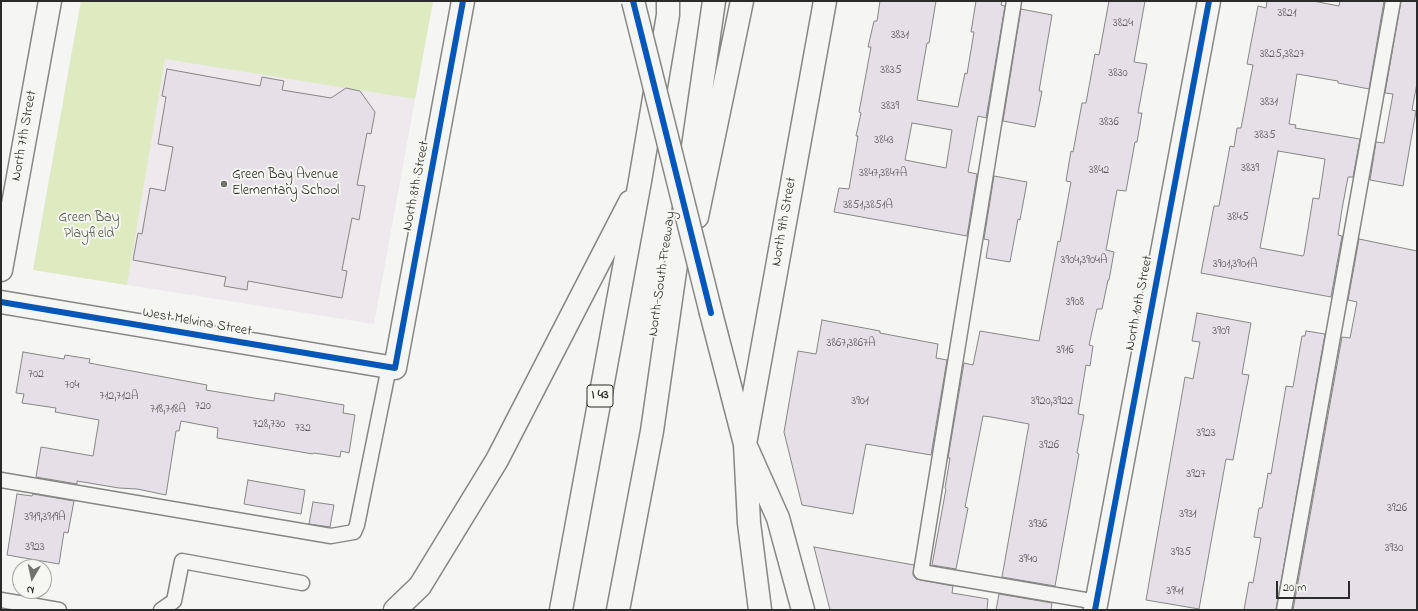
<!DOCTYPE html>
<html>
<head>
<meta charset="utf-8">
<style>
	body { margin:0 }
	#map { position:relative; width:1418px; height:611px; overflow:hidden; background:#f5f5f3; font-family:"Indie Flower",sans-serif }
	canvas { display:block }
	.frame { position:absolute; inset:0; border:2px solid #2b2b2b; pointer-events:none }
	.north { position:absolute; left:12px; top:559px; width:40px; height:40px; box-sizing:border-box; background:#f6f6f2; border:1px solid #a5a5a2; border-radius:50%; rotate:189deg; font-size:11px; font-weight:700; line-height:16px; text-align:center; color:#2b2b2b }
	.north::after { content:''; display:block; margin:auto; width:14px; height:18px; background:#727271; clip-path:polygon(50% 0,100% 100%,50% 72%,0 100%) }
	.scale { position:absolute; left:1276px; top:581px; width:74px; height:18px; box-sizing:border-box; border:2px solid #2b2b2b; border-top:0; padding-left:5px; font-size:12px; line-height:14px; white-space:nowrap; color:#2b2b2b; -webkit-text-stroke:3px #f6f6f2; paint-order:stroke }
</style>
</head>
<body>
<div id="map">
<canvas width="1418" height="611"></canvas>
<div class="frame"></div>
<div class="north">N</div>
<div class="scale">20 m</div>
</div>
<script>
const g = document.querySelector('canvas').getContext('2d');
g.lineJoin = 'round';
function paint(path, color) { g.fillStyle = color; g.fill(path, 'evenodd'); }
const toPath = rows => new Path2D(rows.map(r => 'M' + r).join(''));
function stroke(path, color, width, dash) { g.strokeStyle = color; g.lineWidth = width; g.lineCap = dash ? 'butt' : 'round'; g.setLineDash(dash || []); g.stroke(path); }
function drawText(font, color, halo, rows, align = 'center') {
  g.font = font + ' "Indie Flower",sans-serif'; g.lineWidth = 4; g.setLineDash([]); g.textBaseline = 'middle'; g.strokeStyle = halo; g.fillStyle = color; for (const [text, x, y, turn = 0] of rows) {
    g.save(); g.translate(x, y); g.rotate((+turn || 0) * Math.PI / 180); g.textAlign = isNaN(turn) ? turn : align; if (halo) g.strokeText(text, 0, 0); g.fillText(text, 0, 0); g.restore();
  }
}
const built = toPath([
	[81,1,433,1,374,324,33,270]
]);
const green = toPath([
	[81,1,433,1,415,99,165,59,127,285,33,270]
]);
const building = toPath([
	[880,1,936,1,929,43,927,43,917,100,958,107,965,73,967,74,974,32,971,32,976,1,1002,1,1001,5,1005,6,986,118,978,116,968,172,977,174,967,236,834,212,839,188,849,189,858,136,856,136,861,113,859,112,871,47,868,47,874,21,877,21,880,1],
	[912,123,952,130,946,168,905,160,912,123],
	[1109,1,1145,1,1134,62,1147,64,1138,113,1142,113,1137,142,1135,142,1126,191,1117,190,1106,250,1114,252,1109,280,1108,280,1102,309,1097,309,1089,345,1093,346,1090,366,1086,365,1078,414,1084,415,1077,453,1079,454,1055,586,1002,577,1029,424,991,417,983,416,965,507,968,508,956,569,932,565,946,489,945,488,950,458,948,458,964,363,973,365,980,331,1039,341,1058,241,1060,242,1071,182,1066,181,1071,151,1073,152,1082,103,1086,103,1095,54,1099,55,1109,1],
	[1267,1,1313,1,1339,6,1340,1,1384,1,1369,89,1338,83,1338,81,1297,74,1289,124,1296,125,1295,128,1360,139,1353,177,1348,177,1342,209,1338,235,1342,236,1331,297,1201,273,1214,206,1219,206,1230,146,1234,147,1237,128,1241,128,1253,65,1247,64,1258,6,1266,8,1267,1],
	[1278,151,1325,159,1319,199,1313,198,1304,254,1303,256,1260,248,1278,151],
	[1401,1,1417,1,1417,83,1412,110,1416,111,1403,186,1370,180,1376,142,1384,143,1393,94,1385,93,1401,1],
	[1021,9,1052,15,1039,91,1042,91,1035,127,1003,121,1021,9],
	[167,69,260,86,262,77,284,81,282,90,331,98,346,88,360,91,375,112,371,134,367,133,357,185,365,186,359,220,352,218,342,270,347,271,342,298,248,281,247,290,224,286,226,277,133,260,138,233,142,234,150,188,165,191,173,147,158,144,166,97,162,96,167,69],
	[994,176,1027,182,1020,220,1018,219,1010,262,986,258,989,240,984,239,994,176],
	[1359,239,1417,251,1417,610,1293,610,1342,337,1350,338,1357,302,1348,300,1359,239],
	[1197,313,1251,323,1242,374,1249,375,1246,390,1233,460,1226,459,1199,609,1146,600,1185,377,1193,379,1200,342,1192,341,1197,313],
	[822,320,880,331,880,333,938,344,936,358,947,360,931,455,866,444,853,514,802,505,784,432,798,351,816,354,822,320],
	[1306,331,1325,334,1276,610,1244,610,1249,582,1253,583,1261,538,1254,537,1259,508,1262,508,1268,473,1271,474,1286,386,1293,387,1302,336,1305,336,1306,331],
	[23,352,64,359,65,355,90,359,89,363,207,385,206,390,254,398,274,401,275,393,344,405,343,413,355,415,349,453,341,451,340,457,314,453,313,454,217,438,218,428,181,421,179,431,176,431,166,495,137,489,119,488,77,481,77,484,36,477,41,447,93,456,99,420,55,412,56,408,22,403,24,394,16,393,23,352],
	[248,480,305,490,301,514,244,504,248,480],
	[17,494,32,496,33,494,74,501,68,533,64,532,59,564,7,555,17,494],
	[313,502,334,505,330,527,309,524,313,502],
	[814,547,914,565,913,575,916,579,953,586,952,593,988,599,987,610,830,610,814,547],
	[999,594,1052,603,1051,610,996,610,999,594]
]);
const lane = toPath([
	[1014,1,921,572,1097,602],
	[1,480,331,536,354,532,357,525,389,367],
	[1,600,59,610],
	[161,610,174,601,182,561,302,583],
	[1284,610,1393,1]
]);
const street = toPath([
	[1,270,50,1],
	[1,302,395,368,463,1],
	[1095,610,1209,1]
]);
const secondary = toPath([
	[711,313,745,444,778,518,803,610],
	[760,610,749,523,745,444,825,1]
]);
const highway = toPath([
	[697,217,742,1],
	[395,610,420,586,497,460,630,202],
	[561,610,640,181,668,15,668,1],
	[618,610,652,431,714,1]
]);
const secondaryBridge = toPath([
	[633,1,711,313]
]);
const cycleway = toPath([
	[633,1,711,313],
	[1,302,395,368,463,1],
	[1095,610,1209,1]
]);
const markers = [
	[224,184,4,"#727271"]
];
const numberNames = [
	["3821",1287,14],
	["3824",1123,24],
	["3831",900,36],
	["3825,3827",1282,55],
	["3835",891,71],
	["3830",1118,74],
	["3831",1269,103],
	["3839",890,107],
	["3836",1109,123],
	["3835",1265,136],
	["3843",884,141],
	["3839",1250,169],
	["3842",1099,171],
	["3847,3847A",883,174],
	["3851,3851A",868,206],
	["3845",1238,218],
	["3904,3904A",1084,261],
	["3901,3901A",1235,265],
	["3908",1075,303],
	["3909",1221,332],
	["3867,3867A",851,344],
	["3916",1065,351],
	["702",36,375],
	["704",72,386],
	["712,712A",119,397],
	["3901",860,402],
	["3920,3922",1052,402],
	["720",203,407],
	["718,718A",168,410],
	["728,730",269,425],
	["732",303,429],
	["3923",1206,434],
	["3926",1049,446],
	["3927",1196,475],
	["3926",1397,509],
	["3931",1188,515],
	["3919,3919A",45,518],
	["3936",1038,525],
	["3923",35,548],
	["3930",1394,549],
	["3935",1181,553],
	["3940",1028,560],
	["3941",1175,592]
];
const shields = [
	[600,396,26]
];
const shieldNames = [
	["I 43",600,396]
];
const streetNames = [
	["North 7th Street",25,136,-80],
	["North 8th Street",417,186,-79],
	["North 9th Street",785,222,-80],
	["North-South Freeway",663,274,-82],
	["North 10th Street",1140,303,-79],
	["West Melvina Street",197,323,10]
];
const poiNames = [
	["Green Bay Avenue",232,176],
	["Elementary School",232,192]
];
const parkNames = [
	["Green Bay",89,219],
	["Playfield",89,235]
];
paint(built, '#ede9ed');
paint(green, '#deebc0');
paint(building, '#e5e0e7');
stroke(building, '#868685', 1);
stroke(lane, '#868685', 17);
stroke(street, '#868685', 25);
stroke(secondary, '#868685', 25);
stroke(highway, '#868685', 25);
stroke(lane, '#f5f5f3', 14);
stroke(street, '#f5f5f3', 22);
stroke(secondary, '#f5f5f3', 22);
stroke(highway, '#f5f5f3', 22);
stroke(secondaryBridge, '#868685', 25, []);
stroke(secondaryBridge, '#f5f5f3', 22);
stroke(cycleway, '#0057b8', 6);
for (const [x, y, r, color] of markers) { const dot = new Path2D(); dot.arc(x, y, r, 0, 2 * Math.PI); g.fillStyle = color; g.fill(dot); stroke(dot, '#f6f6f2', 1.5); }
drawText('12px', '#5a585a', null, numberNames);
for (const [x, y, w] of shields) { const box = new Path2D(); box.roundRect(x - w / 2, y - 11, w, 22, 3); g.fillStyle = '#f6f6f2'; g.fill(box); stroke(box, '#2b2b2b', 1); }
drawText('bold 13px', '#2b2b2b', null, shieldNames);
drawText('14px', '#2b2b2b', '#f6f6f2', streetNames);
drawText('14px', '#2b2b2b', '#f6f6f2', poiNames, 'left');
drawText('14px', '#535946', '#f6f6f2', parkNames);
</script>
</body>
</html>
